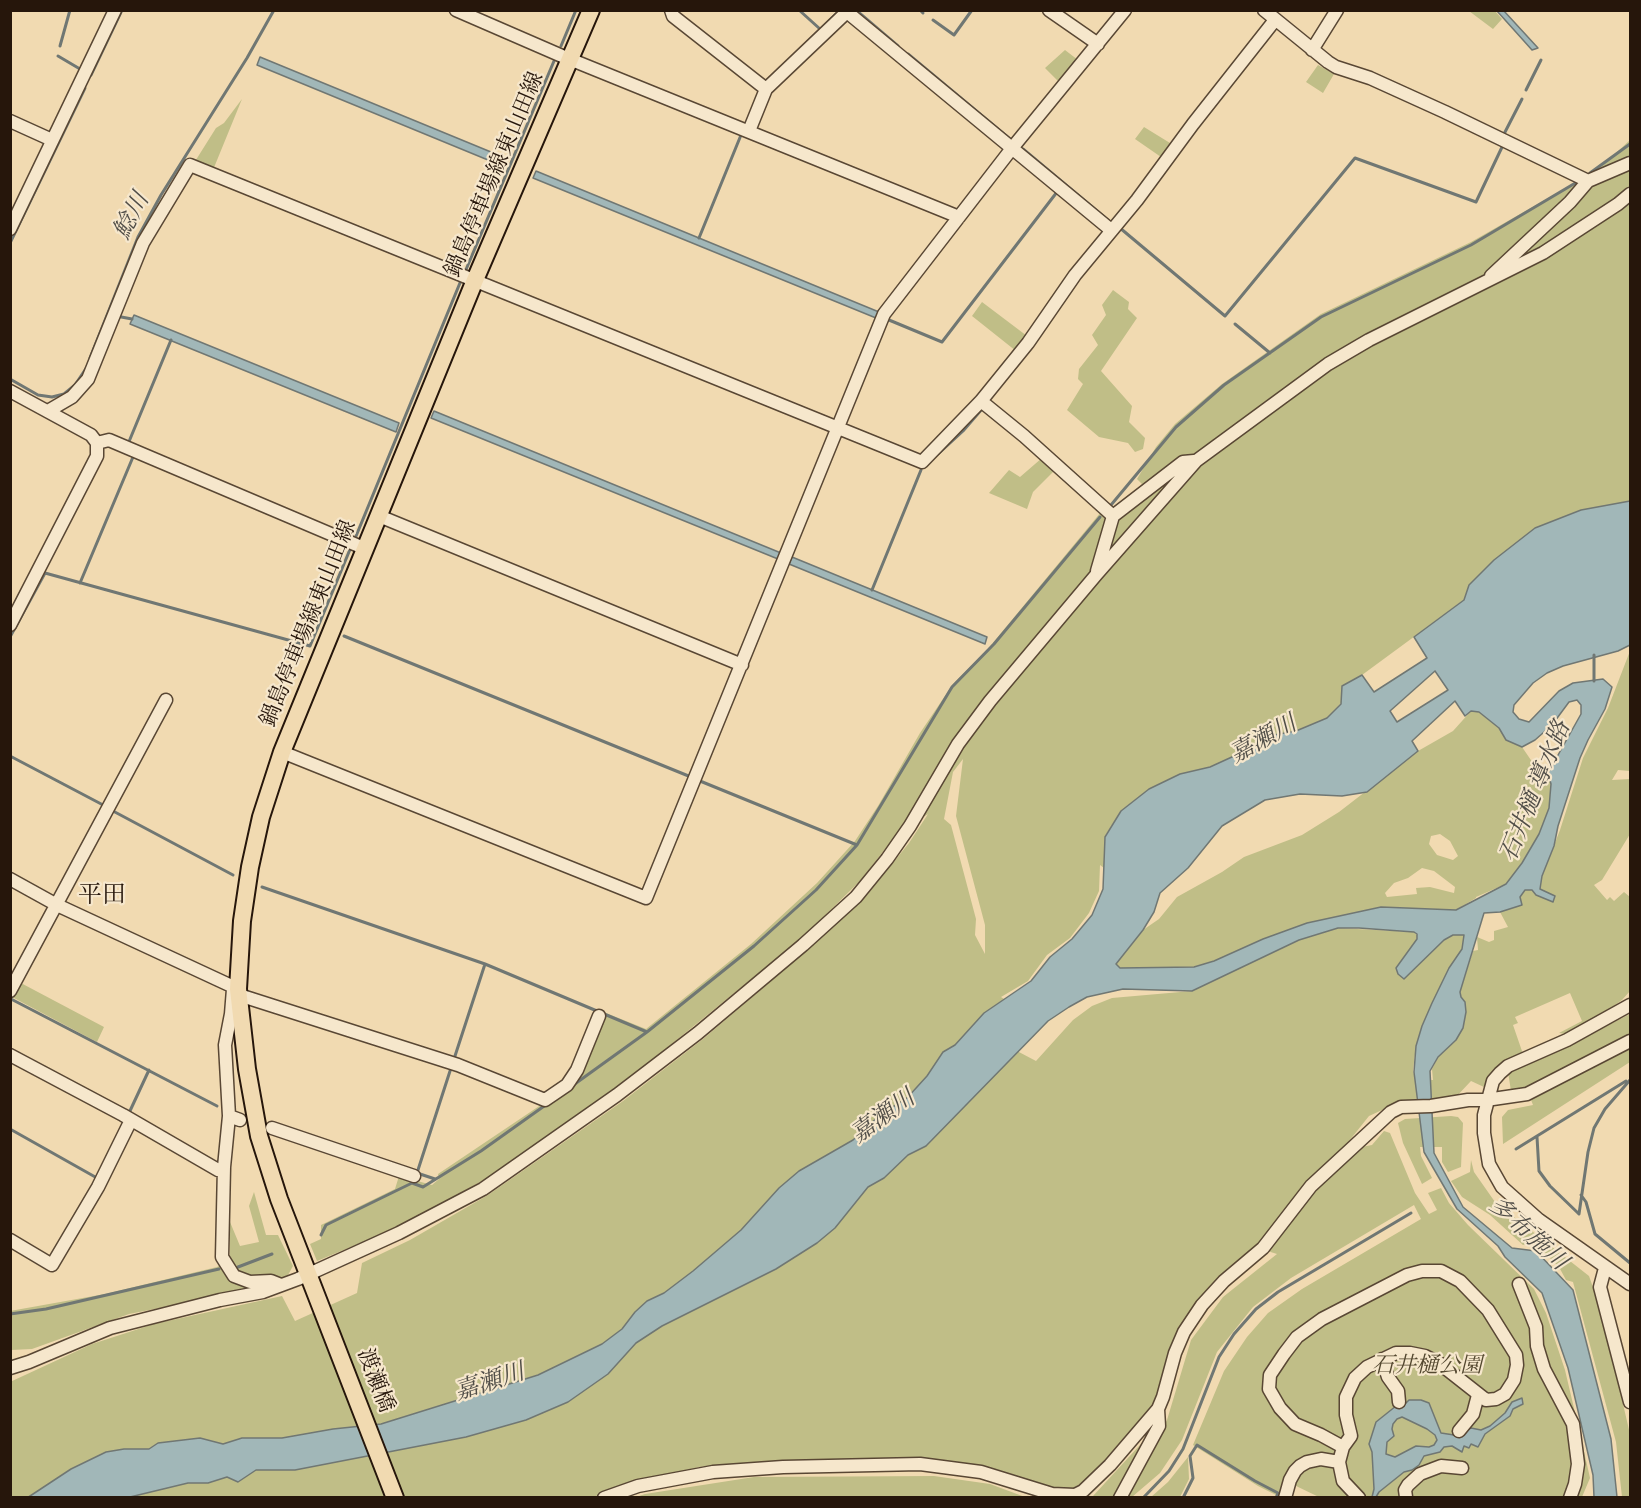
<!DOCTYPE html>
<html>
<head>
<meta charset="utf-8">
<style>
	body { margin:0 }
	#map { position:relative; width:1641px; height:1508px; overflow:hidden; background:#f1dab1; font-family:"IM FELL DW Pica",serif }
	canvas { display:block }
	.frame { position:absolute; inset:0; border:12px solid #26160b; pointer-events:none }
</style>
</head>
<body>
<div id="map">
<canvas width="1641" height="1508"></canvas>
<div class="frame"></div>
</div>
<script>
const g = document.querySelector('canvas').getContext('2d');
g.lineJoin = 'round';
function paint(path, color) { g.fillStyle = color; g.fill(path, 'evenodd'); }
const toPath = rows => new Path2D(rows.map(r => 'M' + r).join(''));
function stroke(path, color, width, dash) { g.strokeStyle = color; g.lineWidth = width; g.lineCap = dash ? 'butt' : 'round'; g.setLineDash(dash || []); g.stroke(path); }
function drawText(font, color, halo, rows, align = 'center') {
  g.font = font + ' "IM FELL DW Pica","Noto Serif JP",serif'; g.lineWidth = 4.5; g.setLineDash([]); g.textBaseline = 'middle'; g.strokeStyle = halo; g.fillStyle = color; for (const [text, x, y, turn = 0] of rows) {
    g.save(); g.translate(x, y); g.rotate((+turn || 0) * Math.PI / 180); g.textAlign = isNaN(turn) ? turn : align; if (halo) g.strokeText(text, 0, 0); g.fillText(text, 0, 0); g.restore();
  }
}
const green = toPath([
	[1469,11,1495,11,1502,19,1493,29],
	[1065,50,1078,60,1060,83,1045,68],
	[1318,65,1334,74,1323,93,1306,82],
	[242,99,213,170,194,163,216,128,224,123],
	[1144,127,1170,143,1161,157,1135,139],
	[1630,140,1630,533,1464,600,1362,675,1342,686,1341,703,1327,718,1296,731,1268,736,1245,751,1210,767,1180,774,1149,789,1121,811,1105,836,1104,868,1100,865,1099,891,1089,913,1070,938,1047,955,1028,981,1001,997,1004,999,980,1018,1017,1051,1036,1061,1073,1020,1092,1006,1112,998,1192,991,1299,940,1338,928,1414,932,1417,935,1417,939,1396,968,1404,979,1444,940,1453,935,1464,934,1462,949,1449,968,1432,1003,1422,1026,1416,1046,1413,1070,1415,1079,1433,1080,1432,1069,1438,1057,1456,1040,1463,1028,1466,1012,1465,1002,1461,997,1460,992,1473,951,1478,950,1477,937,1489,942,1494,940,1494,931,1508,927,1500,912,1522,905,1519,897,1525,890,1532,890,1536,895,1553,902,1555,896,1540,889,1542,876,1560,830,1583,758,1608,708,1630,651,1630,771,1618,770,1612,780,1630,779,1630,834,1602,880,1594,885,1607,900,1610,897,1614,901,1624,892,1630,897,1630,991,1622,1000,1591,1022,1566,1034,1559,1033,1582,1021,1570,993,1515,1017,1518,1023,1513,1025,1523,1054,1495,1071,1484,1087,1471,1081,1455,1098,1393,1105,1369,1116,1341,1151,1372,1145,1384,1131,1390,1133,1415,1193,1429,1214,1437,1210,1428,1193,1441,1188,1449,1203,1468,1225,1534,1289,1546,1313,1565,1370,1581,1438,1590,1478,1582,1497,1321,1498,1294,1485,1276,1495,1258,1486,1193,1445,1224,1371,1247,1337,1268,1313,1302,1289,1421,1219,1414,1205,1291,1278,1253,1307,1217,1352,1182,1440,1160,1473,1132,1497,1124,1497,1167,1420,1191,1340,1223,1297,1277,1254,1258,1248,1209,1289,1160,1392,1142,1423,1076,1490,1060,1492,942,1463,822,1459,699,1467,620,1487,593,1497,11,1497,10,1382,92,1344,154,1324,282,1296,295,1321,357,1293,362,1263,410,1240,488,1195,623,1101,703,1039,811,947,867,895,909,843,928,814,896,835,861,880,803,937,614,1091,489,1177,399,1227,317,1261,310,1244,321,1239,321,1225,395,1189,399,1176,432,1185,439,1179,438,1174,575,1082,606,1013,646,1029,751,944,817,883,855,841,878,806,920,733,953,684,987,650,1101,512,1123,505,1142,484,1137,479,1156,447,1175,424,1222,384,1321,314,1471,242,1578,181,1592,175],
	[963,759,956,816,985,925,985,954,975,935,976,919,951,825,944,819,953,772],
	[1113,290,1129,302,1128,309,1137,318,1101,371,1132,406,1129,422,1145,438,1143,449,1135,452,1128,443,1099,437,1067,410,1083,384,1078,379,1079,369,1098,345,1092,335,1106,315,1102,305],
	[982,302,1027,336,1016,351,972,316],
	[1042,458,1055,470,1033,492,1027,509,989,493,1009,470,1020,477],
	[1471,711,1479,712,1499,728,1506,740,1522,747,1535,766,1548,773,1551,783,1549,808,1539,834,1522,863,1506,884,1476,897,1476,898,1456,910,1381,907,1307,923,1263,939,1214,961,1194,967,1120,968,1116,964,1143,930,1159,919,1177,897,1222,872,1244,857,1302,835,1339,812,1418,751,1453,731],
	[1440,834,1450,841,1458,856,1453,860,1437,855,1429,844,1431,836],
	[1422,868,1434,871,1455,887,1454,893,1430,887,1416,888,1417,894,1387,897,1385,893,1394,883,1408,878],
	[19,982,104,1027,97,1042,12,997],
	[1630,1014,1630,1062,1503,1144,1502,1117,1508,1110,1533,1105,1527,1089,1511,1091,1508,1072,1567,1046],
	[1451,1116,1458,1117,1463,1123,1461,1167,1448,1172,1442,1162,1442,1147,1420,1147,1421,1156,1432,1178,1422,1184,1403,1143,1398,1123,1405,1119],
	[1471,1160,1474,1172,1495,1202,1589,1276,1601,1310,1630,1434,1630,1497,1622,1497,1616,1442,1573,1282,1566,1280,1559,1267,1544,1252,1532,1243,1523,1245,1490,1215,1462,1197,1451,1181,1470,1172],
	[254,1192,266,1235,278,1235,293,1266,288,1275,257,1289,129,1314,32,1349,11,1350,10,1311,105,1294,217,1267,230,1259,230,1222,240,1246,259,1242,249,1206],
	[1151,1433,1114,1497,1091,1498,1093,1496],
	[1188,1457,1189,1479,1180,1497,1151,1497,1168,1482],
	[934,1476,990,1484,1025,1497,636,1497,645,1494,754,1477]
]);
const water = toPath([
	[1497,11,1504,11,1538,48,1532,50,1497,11],
	[260,57,508,159,505,167,257,65,260,57],
	[536,171,879,312,876,318,533,178,536,171],
	[134,315,399,423,396,432,130,324,134,315],
	[434,411,781,553,778,559,431,418,434,411],
	[1630,501,1630,645,1618,651,1563,666,1547,673,1533,683,1514,705,1513,712,1519,719,1529,722,1559,691,1573,683,1603,679,1612,687,1605,709,1588,740,1580,758,1558,826,1554,846,1542,876,1540,889,1555,896,1553,902,1536,895,1532,890,1525,890,1520,897,1522,905,1500,912,1484,913,1460,992,1461,997,1465,1002,1466,1012,1463,1028,1456,1040,1438,1057,1430,1071,1434,1153,1463,1207,1512,1248,1536,1251,1573,1290,1611,1439,1617,1497,1594,1497,1593,1475,1568,1368,1542,1293,1505,1257,1498,1246,1457,1209,1424,1152,1414,1072,1416,1046,1422,1026,1432,1003,1449,968,1462,949,1464,935,1453,935,1444,940,1404,979,1398,974,1396,968,1417,939,1417,934,1414,932,1359,928,1338,928,1299,940,1192,991,1123,989,1087,997,1069,1007,1048,1021,926,1146,908,1155,884,1178,868,1187,835,1228,817,1243,776,1269,662,1326,636,1343,608,1374,568,1402,526,1420,466,1437,295,1470,256,1470,238,1482,227,1477,208,1483,188,1483,130,1497,27,1498,71,1469,106,1452,124,1449,149,1449,158,1443,200,1438,223,1444,242,1438,282,1438,333,1429,381,1424,538,1375,602,1344,622,1329,635,1312,647,1301,664,1293,693,1271,741,1230,779,1188,799,1171,853,1140,880,1115,907,1098,927,1076,943,1052,955,1045,984,1013,1031,981,1050,957,1072,939,1092,915,1103,889,1105,837,1121,811,1149,789,1180,774,1210,767,1245,751,1268,736,1296,731,1327,718,1341,704,1342,686,1362,675,1374,692,1427,658,1414,637,1464,600,1469,585,1494,560,1535,528,1581,510,1630,501],
	[1435,671,1448,690,1397,722,1390,711,1435,671],
	[1577,700,1581,705,1581,714,1548,773,1551,784,1549,808,1539,834,1522,863,1506,884,1456,910,1381,907,1307,923,1263,939,1214,961,1194,967,1120,968,1116,964,1143,930,1154,912,1160,893,1188,868,1222,826,1265,800,1300,794,1342,796,1367,792,1418,751,1412,741,1455,701,1465,716,1471,711,1479,712,1499,728,1506,740,1522,747,1535,740,1552,725,1569,702,1577,700],
	[792,557,987,637,985,644,789,564,792,557],
	[1522,1398,1523,1404,1513,1409,1510,1416,1485,1434,1478,1447,1471,1444,1469,1448,1464,1446,1462,1452,1452,1446,1444,1447,1440,1452,1424,1456,1419,1465,1412,1470,1404,1472,1379,1492,1376,1497,1372,1497,1374,1489,1372,1452,1369,1444,1376,1422,1396,1406,1404,1405,1409,1400,1421,1400,1429,1403,1441,1433,1454,1435,1471,1428,1481,1430,1490,1426,1505,1413,1512,1402,1522,1398],
	[1402,1417,1427,1429,1435,1435,1437,1440,1434,1445,1429,1447,1416,1446,1395,1457,1386,1454,1387,1442,1394,1436,1392,1429,1393,1424,1397,1419,1402,1417]
]);
const stream = toPath([
	[799,10,820,29],
	[920,10,923,13],
	[857,11,898,46],
	[933,20,954,35,972,10],
	[60,46,70,10],
	[561,46,576,10],
	[798,51,840,10],
	[908,54,1010,139],
	[58,56,80,69],
	[91,75,122,10],
	[1526,90,1541,60],
	[1504,134,1522,99],
	[1023,149,1109,221],
	[1590,173,1630,144],
	[1121,227,1120,228,1225,316,1355,158,1476,202,1503,145],
	[699,238,741,135],
	[10,243,85,88],
	[465,272,554,61],
	[116,316,132,319],
	[889,320,942,342,1057,192],
	[1235,324,1270,353],
	[90,358,138,237,161,195,247,58,274,10],
	[10,379,38,395,52,397,64,394,75,385,87,367],
	[128,444,171,340],
	[938,454,963,431,982,409],
	[1111,505,1176,427,1224,385,1321,317,1471,245,1577,182],
	[354,541,462,278],
	[80,583,133,457],
	[872,590,921,470],
	[344,636,691,777],
	[10,637,45,573,310,646,351,547],
	[1594,655,1594,681],
	[10,756,105,806],
	[700,781,857,845],
	[113,811,233,875],
	[262,887,485,964,647,1032],
	[11,999,217,1106],
	[454,1059,485,964],
	[572,1086,647,1032,754,946,816,890,857,845,952,687,994,644,1100,517],
	[129,1113,149,1070],
	[10,1129,97,1178,98,1176],
	[1537,1137,1539,1171,1550,1186,1579,1214],
	[1516,1149,1626,1081],
	[417,1173,435,1179],
	[417,1173,451,1068],
	[1581,1195,1586,1202,1595,1234,1630,1263],
	[1579,1214,1588,1152,1594,1128,1605,1109,1630,1080],
	[321,1235,326,1225,412,1183,423,1187,481,1151,547,1104],
	[238,1267,272,1254],
	[10,1314,46,1309,219,1269],
	[1143,1498,1169,1471,1183,1449,1219,1357,1234,1334,1256,1309,1278,1292,1411,1213],
	[1183,1498,1193,1478,1190,1456,1197,1445,1255,1481,1278,1493,1276,1498]
]);
const minor = toPath([
	[456,10,562,56,959,217],
	[671,10,673,16,766,89],
	[1049,10,1098,44],
	[1264,10,1328,62,1336,67,1370,78,1445,112,1588,181],
	[847,12,1111,230],
	[1312,50,1337,10],
	[10,121,52,140],
	[749,131,766,89,849,10],
	[10,229,115,10],
	[1491,276,1570,202,1588,181,1630,163],
	[10,391,91,435,97,443,97,456,10,625],
	[981,401,1024,436,1113,516],
	[48,411,72,397,88,379,143,243,190,165,922,462,981,401,1028,343,1075,275,1137,200,1193,124,1275,20],
	[97,443,109,440,366,549],
	[379,516,742,665],
	[1097,571,1113,516,1183,462,1194,461],
	[282,752,646,898,884,314,1013,147,1125,10],
	[10,879,57,905,238,989],
	[233,989,231,1014,225,1045,229,1116,224,1167,222,1257,234,1276,250,1282,271,1281,281,1285],
	[10,991,166,700],
	[239,995,458,1065,545,1100,567,1085,577,1070,599,1016],
	[1630,1005,1567,1040,1508,1066,1500,1073,1493,1081,1484,1115,1484,1133,1489,1164,1502,1187,1539,1220,1630,1284],
	[10,1055,123,1115,218,1170,224,1167],
	[229,1116,240,1120],
	[272,1128,414,1176],
	[10,1240,52,1265,98,1187,131,1120],
	[1605,1268,1600,1287,1630,1402],
	[1519,1284,1536,1327,1537,1346,1544,1369,1573,1424,1578,1464,1575,1484,1570,1498],
	[1382,1359,1388,1377,1398,1391,1399,1402],
	[10,1368,29,1362,110,1328,220,1300,263,1292,298,1279,399,1233,483,1189,617,1095,698,1033,803,945,856,897,887,859,910,826,958,744,990,701,1096,575,1196,461,1328,364,1369,340,1543,253,1618,204,1630,194],
	[1459,1431,1473,1414,1478,1395],
	[1343,1447,1321,1435,1295,1424,1280,1408,1269,1389,1270,1375,1284,1354,1297,1337,1322,1319,1407,1275,1422,1271,1441,1271,1460,1281,1488,1310,1516,1355,1517,1365,1514,1380,1505,1394,1496,1399,1486,1400,1439,1363,1425,1356,1410,1353,1396,1353,1367,1367,1355,1378,1346,1397,1346,1415,1351,1436,1343,1447,1339,1462,1343,1481,1359,1498],
	[1406,1497,1405,1490,1408,1485,1420,1474,1441,1466,1462,1468],
	[604,1498,638,1486,713,1472,783,1467,920,1464,981,1472,1052,1494,1075,1495,1083,1491,1110,1465,1158,1409,1163,1397,1175,1353,1184,1332,1202,1305,1224,1281,1263,1248,1311,1186,1391,1112,1401,1107,1431,1106,1468,1100,1486,1100,1527,1094,1630,1041],
	[1120,1498,1159,1426,1158,1409],
	[1285,1498,1290,1480,1295,1471,1300,1466,1307,1462,1321,1459,1339,1462]
]);
const major = toPath([
	[395,1498,279,1199,259,1136,247,1069,238,989,242,921,250,867,261,817,282,752,475,280,591,10]
]);
const streetNames = [
	["鍋島停車場線東山田線",496,175,-67],
	["鍋島停車場線東山田線",310,624,-68],
	["渡瀬橋",374,1381,69]
];
const parkNames = [
	["石井樋公園",1427,1367]
];
const waterNames = [
	["鯰川",133,217,-62],
	["嘉瀬川",1264,741,-29],
	["石井樋 導水路",1537,792,-68],
	["嘉瀬川",884,1118,-36],
	["多布施川",1527,1235,42],
	["嘉瀬川",490,1384,-18]
];
const neighbourhoodNames = [
	["平田",102,897]
];
paint(green, '#c0be87');
paint(water, '#a1b7b8');
stroke(water, '#707773', 1.5);
stroke(stream, '#707773', 3);
stroke(minor, '#594734', 15);
stroke(major, '#26160b', 20);
stroke(minor, '#f6e7cc', 12);
stroke(major, '#f1dab1', 16);
drawText('22px', '#26160b', '#f6e7cc', streetNames);
drawText('italic 22px', '#544830', '#f6e7cc', parkNames);
drawText('italic 24px', '#514e48', '#f6e7cc', waterNames);
drawText('24px', '#26160b', '#f6e7cc', neighbourhoodNames);
</script>
</body>
</html>
